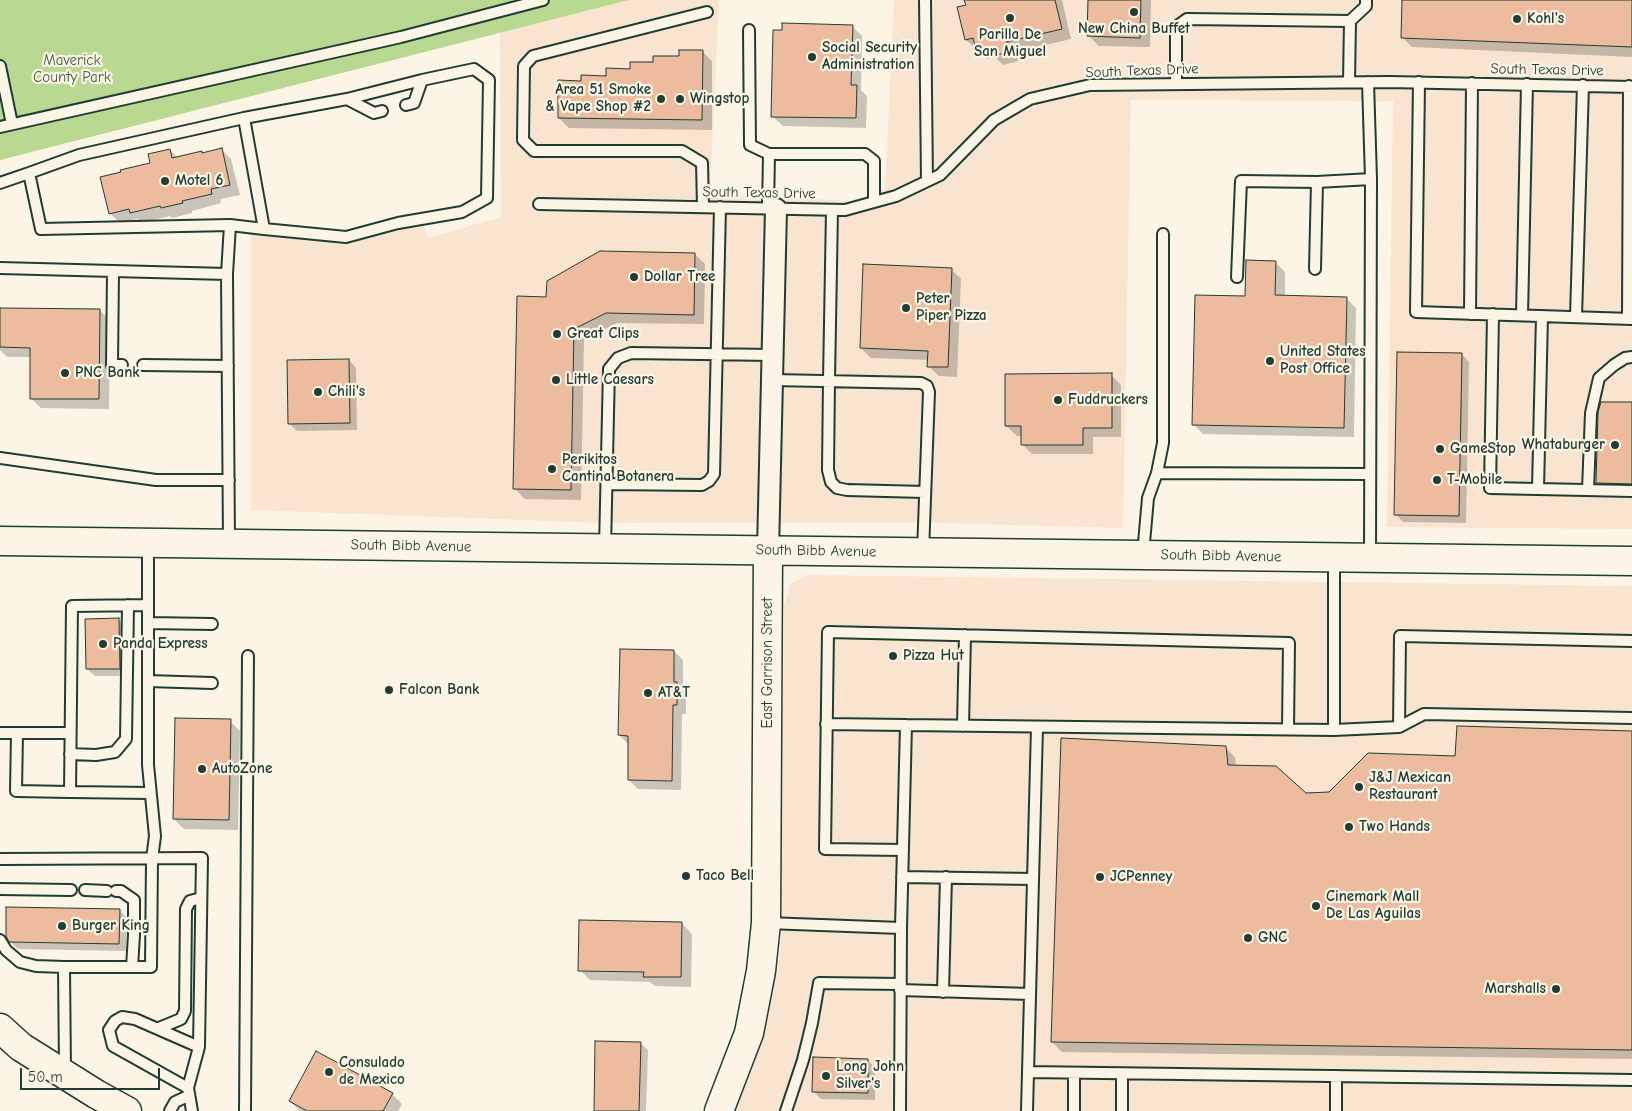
<!DOCTYPE html>
<html>
<head>
<meta charset="utf-8">
<style>
	body { margin:0 }
	#map { position:relative; width:1632px; height:1111px; overflow:hidden; background:#fcf5e5; font-family:"Comic Neue",sans-serif }
	canvas { display:block }
	.scale { position:absolute; left:20px; top:1068px; width:140px; height:22px; box-sizing:border-box; border:2px solid #1f3d34; border-top:0; padding-left:6px; font-size:15px; line-height:18px; white-space:nowrap; color:#1f3d34; -webkit-text-stroke:4px #fcf5e5; paint-order:stroke }
</style>
</head>
<body>
<div id="map">
<canvas width="1632" height="1111"></canvas>
<div class="scale">50 m</div>
</div>
<script>
const g = document.querySelector('canvas').getContext('2d');
g.lineJoin = 'round';
function paint(path, color) { g.fillStyle = color; g.fill(path, 'evenodd'); }
const toPath = rows => new Path2D(rows.map(r => 'M' + r).join(''));
function stroke(path, color, width, dash) { g.strokeStyle = color; g.lineWidth = width; g.lineCap = dash ? 'butt' : 'round'; g.setLineDash(dash || []); g.stroke(path); }
function drawText(font, color, halo, rows, align = 'center') {
  g.font = font + ' "Comic Neue",sans-serif'; g.lineWidth = 4.5; g.setLineDash([]); g.textBaseline = 'middle'; g.strokeStyle = halo; g.fillStyle = color; for (const [text, x, y, turn = 0] of rows) {
    g.save(); g.translate(x, y); g.rotate((+turn || 0) * Math.PI / 180); g.textAlign = isNaN(turn) ? turn : align; if (halo) g.strokeText(text, 0, 0); g.fillText(text, 0, 0); g.restore();
  }
}
const built = toPath([
	[629,0,719,0,710,194,850,201,885,189,894,0,1632,0,1632,529,1387,527,1393,101,1131,100,1123,528,938,523,604,523,251,510,251,232,359,234,422,222,428,238,501,217,500,33],
	[809,575,1632,586,1632,1111,734,1111,746,1085,766,1026,781,949,784,605,791,583]
]);
const green = toPath([
	[0,0,629,0,0,160]
]);
const shadow = toPath([
	[966,0,1062,0,1071,39,1016,52,1018,61,1003,65,995,57,987,59,966,40,959,8,967,6],
	[1090,0,1151,0,1150,47,1099,46,1089,36],
	[1403,0,1632,0,1632,57,1412,47,1402,37],
	[852,26,862,36,861,90,867,96,866,128,783,126,772,116],
	[702,51,712,61,712,130,569,128,559,118,582,82],
	[221,149,231,159,240,195,220,199,221,203,192,211,192,213,172,218,170,216,141,223,137,219,120,223,110,213,152,164,170,150,178,158],
	[695,254,705,264,704,324,617,323,584,340,581,500,525,499,515,489,548,298],
	[1275,262,1285,272,1285,297,1346,298,1356,308,1354,437,1203,434,1193,424,1247,297],
	[951,269,961,279,957,377,939,376,928,366,929,360,871,358,861,348],
	[0,309,99,310,110,320,109,409,41,408,31,398,31,357,7,357,0,350],
	[1462,354,1469,362,1466,523,1403,522,1395,514],
	[349,360,356,368,357,430,297,431,289,423],
	[1111,375,1121,385,1121,437,1093,437,1093,454,1032,454,1022,444,1022,436,1017,436,1006,426],
	[1632,404,1632,491,1605,490,1597,483],
	[119,620,126,627,127,676,95,676,87,669],
	[674,651,683,660,683,689,686,693,686,714,682,714,681,790,638,789,629,780,628,744,619,735],
	[230,721,240,731,238,830,184,829,174,819],
	[1632,732,1632,1059,1062,1052,1052,1042,1225,747,1235,757,1236,766,1306,794,1330,794,1456,757],
	[119,910,127,918,126,951,18,949,10,942],
	[682,923,692,934,691,987,655,986,650,982,590,980,580,970],
	[640,1043,648,1050,646,1111,596,1111],
	[868,1060,875,1068,875,1100,821,1099,813,1091],
	[392,1094,402,1104,398,1111,300,1111,290,1101]
]);
const building = toPath([
	[964,0,1055,0,1062,29,1006,42,1009,52,992,56,990,47,976,50,973,38,965,40,957,7,966,5,964,0],
	[1088,0,1141,0,1140,38,1087,36,1088,0],
	[1402,0,1632,0,1632,47,1401,38,1402,0],
	[782,23,853,25,851,85,857,85,856,118,771,117,773,30,782,30,782,23],
	[679,50,703,50,702,120,558,118,558,80,581,81,581,75,606,76,606,68,630,69,630,62,653,62,653,56,679,56,679,50],
	[222,148,230,185,211,189,212,194,182,201,183,203,161,208,160,206,130,213,129,209,109,214,100,177,121,172,120,170,150,163,148,154,170,149,172,158,202,151,202,153,222,148],
	[600,251,695,253,694,315,606,313,574,329,571,490,513,489,517,296,546,297,547,281,600,251],
	[1246,260,1276,261,1275,295,1347,297,1344,428,1192,425,1195,295,1245,296,1246,260],
	[863,264,952,268,948,367,927,367,928,351,860,348,863,264],
	[0,308,100,309,99,399,30,399,30,348,0,347,0,308],
	[1397,352,1462,353,1459,516,1394,515,1397,352],
	[349,359,350,423,288,424,287,360,349,359],
	[1112,373,1112,428,1083,428,1083,445,1021,445,1021,426,1005,426,1005,374,1112,373],
	[1601,402,1632,402,1632,484,1596,483,1598,412,1601,402],
	[119,618,120,669,86,669,85,619,119,618],
	[620,649,674,650,674,682,677,682,677,705,673,705,672,781,628,780,628,736,618,735,620,649],
	[175,718,231,719,229,820,173,819,175,718],
	[1457,726,1632,731,1632,1050,1051,1042,1061,738,1226,746,1228,765,1276,766,1306,793,1329,792,1368,753,1455,756,1457,726],
	[6,907,120,909,119,944,9,942,6,936,6,907],
	[579,920,682,922,681,977,643,977,644,972,578,971,579,920],
	[595,1041,641,1042,639,1111,594,1111,595,1041],
	[316,1051,393,1093,383,1111,307,1111,289,1101,316,1051],
	[813,1057,868,1059,868,1093,812,1092,813,1057]
]);
const lane = toPath([
	[925,0,927,181],
	[749,30,750,145,769,154,768,209],
	[0,66,12,124],
	[1349,82,1350,21,1366,6,1366,0],
	[1368,82,1371,179,1370,557],
	[1419,82,1416,312,1632,319],
	[1176,84,1176,27,1187,19,1350,21],
	[347,99,374,113,382,111],
	[406,105,414,103,422,80],
	[244,118,347,99,422,80,474,69,489,80,487,198,462,212,398,223,346,237,264,229],
	[0,127,401,37,543,0],
	[769,154,865,154,874,161,874,202],
	[0,183,29,173,79,155,244,118,264,229,230,225,41,229,29,173],
	[539,204,845,210,896,196,940,175,994,120,1030,99,1090,85,1390,82,1632,87],
	[703,207,702,163,682,151,534,151,523,140,524,66,533,56,707,12],
	[832,210,829,380,828,470,831,482,837,488,847,490,925,492],
	[0,268,227,274,229,543],
	[1315,269,1317,182,1371,179],
	[113,271,112,365,122,365],
	[227,274,230,225],
	[1237,277,1241,181,1317,182],
	[1470,314,1472,83],
	[1493,314,1490,488,1538,489,1542,316],
	[1522,315,1527,84],
	[1576,317,1583,85],
	[1628,319,1629,86],
	[143,365,228,366],
	[773,380,921,383,927,386,929,392,923,552],
	[0,458,156,480,229,480],
	[1157,473,1370,474],
	[607,484,702,485,709,481,714,474,720,207],
	[1538,489,1632,491],
	[1588,490,1591,413,1599,378,1614,365,1625,358,1632,357],
	[605,548,609,369,618,358,631,353,773,355],
	[1143,554,1148,498,1157,473,1163,443,1163,234],
	[148,605,72,606,70,792,150,793],
	[148,623,212,624],
	[148,681,212,683],
	[826,724,906,725],
	[963,726,965,635],
	[1399,727,1400,636,1632,641],
	[1334,730,1334,559],
	[0,733,70,733],
	[17,733,16,791,70,792],
	[70,754,96,755,115,752,126,739,128,605],
	[903,850,825,849,828,632,1289,643,1288,729],
	[0,859,202,858,199,1047,188,1088,192,1111],
	[902,877,1033,879],
	[0,889,71,890],
	[85,890,107,891],
	[116,891,121,891,134,900,134,935,132,967],
	[767,923,901,928],
	[0,940,6,950,20,962,36,966,64,967],
	[900,990,1030,994],
	[943,992,946,877],
	[159,1028,181,1019,185,1011,186,909,190,901,201,898],
	[65,1071,64,967,151,967,152,859,155,836,148,765,148,543],
	[1028,1072,1632,1080],
	[188,1088,113,1046,109,1030,115,1021,122,1017,135,1019,199,1047],
	[170,1111,175,1102,188,1096],
	[245,1111,248,656],
	[786,1111,803,1060,812,1023,819,983,901,984],
	[900,1111,901,928,906,725,1334,730,1399,727,1424,714,1632,718],
	[1027,1111,1037,727],
	[1074,1111,1074,1073],
	[1122,1111,1122,1074],
	[1336,1111,1336,1076]
]);
const street = toPath([
	[768,550,776,209]
]);
const secondary = toPath([
	[0,541,1632,561],
	[719,1111,749,1033,761,971,766,923,768,550]
]);
const primary = toPath([
	[0,1028,21,1047,96,1094,127,1111]
]);
const markers = [
	[1134,12,5,"#1f3d34"],
	[1010,18,5,"#1f3d34"],
	[1517,19,5,"#1f3d34"],
	[812,57,5,"#1f3d34"],
	[661,99,5,"#1f3d34"],
	[680,99,5,"#1f3d34"],
	[165,181,5,"#1f3d34"],
	[634,277,5,"#1f3d34"],
	[906,308,5,"#1f3d34"],
	[557,334,5,"#1f3d34"],
	[1270,361,5,"#1f3d34"],
	[65,373,5,"#1f3d34"],
	[556,380,5,"#1f3d34"],
	[318,392,5,"#1f3d34"],
	[1058,400,5,"#1f3d34"],
	[1615,445,5,"#1f3d34"],
	[1440,449,5,"#1f3d34"],
	[552,469,5,"#1f3d34"],
	[1437,480,5,"#1f3d34"],
	[103,644,5,"#1f3d34"],
	[893,656,5,"#1f3d34"],
	[389,690,5,"#1f3d34"],
	[648,693,5,"#1f3d34"],
	[202,769,5,"#1f3d34"],
	[1359,787,5,"#1f3d34"],
	[1349,827,5,"#1f3d34"],
	[686,876,5,"#1f3d34"],
	[1100,877,5,"#1f3d34"],
	[1316,906,5,"#1f3d34"],
	[62,926,5,"#1f3d34"],
	[1248,938,5,"#1f3d34"],
	[1556,989,5,"#1f3d34"],
	[329,1072,5,"#1f3d34"],
	[826,1076,5,"#1f3d34"]
];
const poiNames = [
	["Kohl's",1527,19],
	["New China Buffet",1134,29,"center"],
	["Parilla De",1010,35,"center"],
	["San Miguel",1010,52,"center"],
	["Social Security",822,48],
	["Administration",822,65],
	["Area 51 Smoke",651,90,"right"],
	["& Vape Shop #2",651,107,"right"],
	["Wingstop",690,99],
	["Motel 6",175,181],
	["Dollar Tree",644,277],
	["Peter",916,299],
	["Piper Pizza",916,316],
	["Great Clips",567,334],
	["United States",1280,352],
	["Post Office",1280,369],
	["PNC Bank",75,373],
	["Little Caesars",566,380],
	["Chili's",328,392],
	["Fuddruckers",1068,400],
	["Whataburger",1605,445,"right"],
	["GameStop",1450,449],
	["Perikitos",562,460],
	["Cantina Botanera",562,477],
	["T-Mobile",1447,480],
	["Panda Express",113,644],
	["Pizza Hut",903,656],
	["Falcon Bank",399,690],
	["AT&T",658,693],
	["AutoZone",212,769],
	["J&J Mexican",1369,778],
	["Restaurant",1369,795],
	["Two Hands",1359,827],
	["Taco Bell",696,876],
	["JCPenney",1110,877],
	["Cinemark Mall",1326,897],
	["De Las Aguilas",1326,914],
	["Burger King",72,926],
	["GNC",1258,938],
	["Marshalls",1546,989,"right"],
	["Consulado",339,1063],
	["de Mexico",339,1080],
	["Long John",836,1067],
	["Silver's",836,1084]
];
const parkNames = [
	["Maverick",72,61],
	["County Park",72,78]
];
const streetNames = [
	["South Texas Drive",1547,70,1],
	["South Texas Drive",1142,71,-2],
	["South Texas Drive",759,193,1],
	["South Bibb Avenue",411,546,1],
	["South Bibb Avenue",816,551,1],
	["South Bibb Avenue",1221,556,1],
	["East Garrison Street",768,663,-90]
];
paint(built, '#f8e4cf');
paint(green, '#b9d891');
paint(shadow, '#0003');
paint(building, '#edbb9d');
stroke(building, '#1f3d34', 1);
stroke(lane, '#1f3d34', 14);
stroke(street, '#1f3d34', 24);
stroke(secondary, '#1f3d34', 31);
stroke(primary, '#1f3d34', 31);
stroke(lane, '#fcf5e5', 10);
stroke(street, '#fcf5e5', 20);
stroke(secondary, '#fcf5e5', 28);
stroke(primary, '#fcf5e5', 28);
for (const [x, y, r, color] of markers) { const dot = new Path2D(); dot.arc(x, y, r, 0, 2 * Math.PI); g.fillStyle = color; g.fill(dot); stroke(dot, '#fcf5e5', 2); }
drawText('bold 15px', '#1f3d34', '#fcf5e5', poiNames, 'left');
drawText('15px', '#3e5c47', '#fcf5e5', parkNames);
drawText('15px', '#1f3d34', '#fcf5e5', streetNames);
</script>
</body>
</html>
